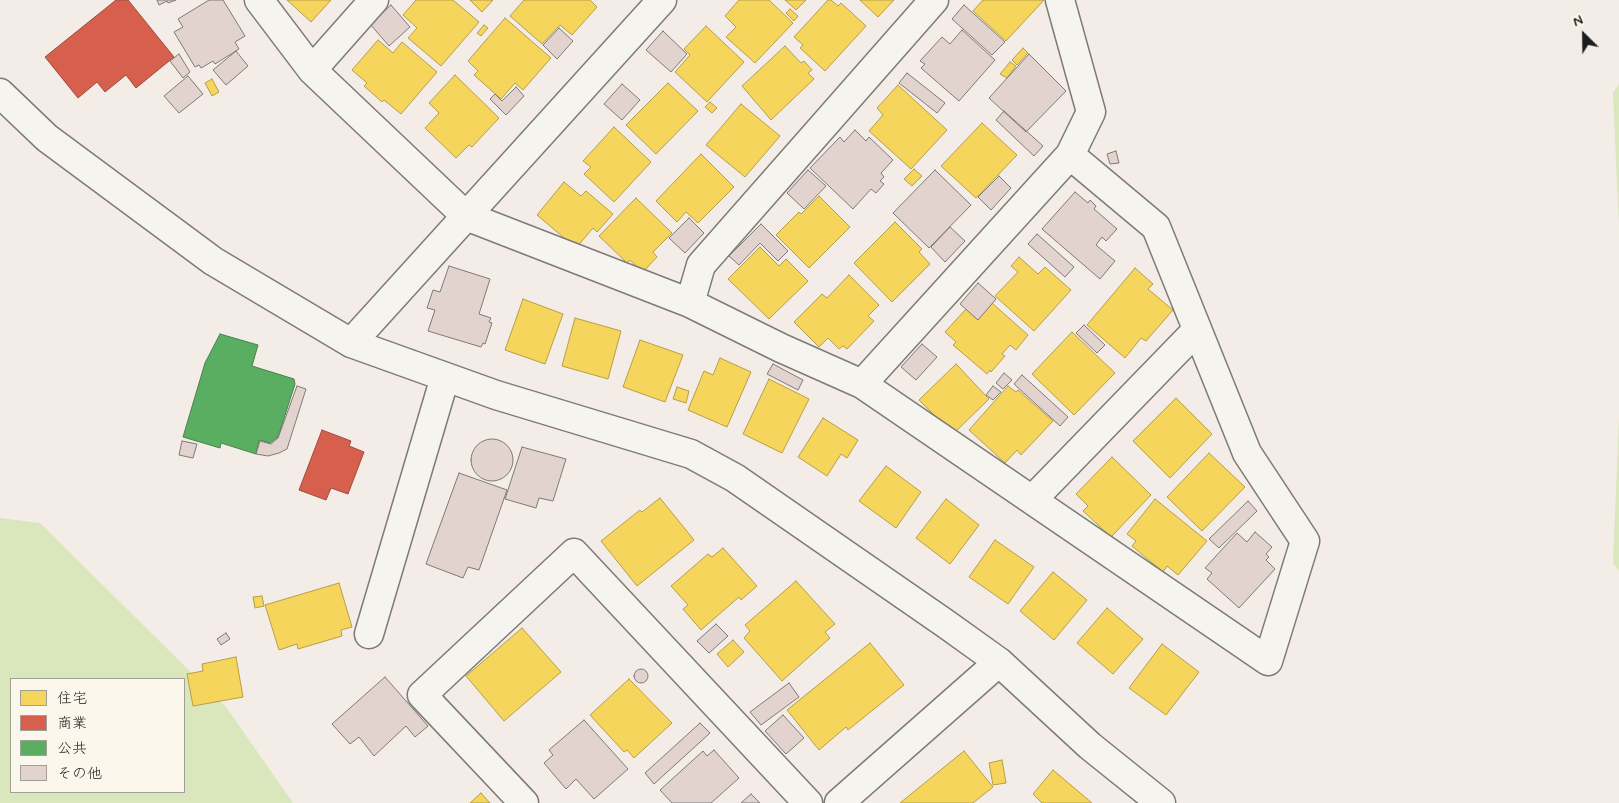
<!DOCTYPE html>
<html>
<head>
<meta charset="utf-8">
<style>
	body { margin:0 }
	#map { position:relative; width:1619px; height:803px; overflow:hidden; background:#f4ece6; font-family:Mynerve,"Klee One",sans-serif }
	canvas { display:block }
	.legend { position:absolute; left:10px; top:678px; width:175px; height:115px; box-sizing:border-box; background:#fbf7ec; border:1px solid #a29f99; margin:0; padding:6px 9px; list-style:none; font-size:15px; color:#1c1c1c }
	.legend li { display:flex; align-items:center; gap:10px; height:25px }
	.legend b { width:25px; border:1px solid #a29f99 }
	.north { position:absolute; left:1559px; top:10px; width:50px; height:50px; -webkit-text-stroke:4px #fbf7ec; paint-order:stroke; rotate:337deg; font-size:14px; font-weight:700; line-height:20px; text-align:center; color:#1c1c1c }
	.north::after { content:''; display:block; margin:auto; width:18px; height:22px; background:#1c1c1c; clip-path:polygon(50% 0,100% 100%,50% 72%,0 100%) }
</style>
</head>
<body>
<div id="map">
<canvas width="1619" height="803"></canvas>
<ul class="legend">
<li><b style="height:14px;background:#f6d55c"></b>住宅</li>
<li><b style="height:14px;background:#d6604d"></b>商業</li>
<li><b style="height:14px;background:#5aae61"></b>公共</li>
<li><b style="height:14px;background:#e2d3cf"></b>その他</li>
</ul>
<div class="north">N</div>
</div>
<script>
const g = document.querySelector('canvas').getContext('2d');
g.lineJoin = 'round';
function paint(path, color) { g.fillStyle = color; g.fill(path, 'evenodd'); }
const toPath = rows => new Path2D(rows.map(r => 'M' + r).join(''));
function stroke(path, color, width, dash) { g.strokeStyle = color; g.lineWidth = width; g.lineCap = dash ? 'butt' : 'round'; g.setLineDash(dash || []); g.stroke(path); }
const green = toPath([
	[1619,84,1619,227,1613,93],
	[1619,418,1619,571,1613,563],
	[0,518,40,523,226,707,293,803,0,803],
	[11,679,184,679,184,792,11,792]
]);
const homes = toPath([
	[287,0,331,0,311,22,287,0],
	[416,0,453,0,479,22,441,66,408,38,417,28,403,15,416,0],
	[470,0,493,0,482,12,470,0],
	[524,0,590,0,597,7,572,35,560,25,542,44,510,16,524,0],
	[739,0,769,0,793,23,755,63,726,37,736,27,725,16,739,0],
	[785,0,806,0,796,10,785,0],
	[828,0,831,0,838,6,841,3,866,26,825,71,800,48,803,45,794,37,828,0],
	[860,0,894,0,878,17,860,0],
	[983,0,1044,0,1006,41,973,11,983,0],
	[790,9,798,16,794,21,786,13,790,9],
	[505,18,551,58,523,90,515,83,501,99,474,75,478,71,468,61,505,18],
	[484,25,488,28,481,36,477,33,484,25],
	[706,26,744,62,707,102,675,72,690,55,684,49,706,26],
	[378,40,393,53,402,42,437,72,401,114,384,100,382,102,364,86,367,83,352,70,378,40],
	[785,46,801,63,804,61,812,70,808,73,814,79,771,120,742,86,785,46],
	[1023,48,1028,53,1017,65,1012,60,1023,48],
	[1010,62,1016,66,1007,78,1000,74,1010,62],
	[455,75,499,118,472,147,469,145,456,158,425,128,439,113,429,103,455,75],
	[212,79,219,92,212,96,205,83,212,79],
	[668,83,698,111,656,154,626,125,668,83],
	[898,85,947,130,911,169,869,131,883,115,877,108,898,85],
	[710,102,717,108,712,113,705,107,710,102],
	[741,104,780,136,745,177,706,145,741,104],
	[982,123,1017,155,976,198,941,166,982,123],
	[614,127,651,162,614,202,584,174,591,167,583,161,614,127],
	[701,154,734,187,698,223,686,212,677,222,656,201,701,154],
	[914,169,922,176,912,186,904,179,914,169],
	[564,182,581,196,586,191,613,214,597,232,593,228,576,248,537,215,564,182],
	[819,196,850,227,809,268,776,235,799,212,801,214,819,196],
	[636,198,672,233,653,252,657,257,643,272,630,260,627,263,599,236,636,198],
	[895,222,922,249,919,252,930,264,892,302,854,263,895,222],
	[760,247,779,266,786,259,808,281,769,319,728,279,760,247],
	[1019,257,1038,274,1045,267,1071,290,1034,331,995,296,1018,272,1011,266,1019,257],
	[1135,268,1153,284,1148,289,1173,310,1146,341,1141,338,1125,358,1087,325,1135,268],
	[849,275,879,305,868,316,874,321,847,349,843,346,839,349,828,338,819,347,794,322,822,294,827,298,849,275],
	[523,299,563,314,545,364,505,350,523,299],
	[992,303,1028,335,1016,350,1010,345,1002,354,1005,356,991,372,990,370,987,374,953,345,956,342,945,332,966,309,978,320,992,303],
	[575,318,621,331,608,379,562,366,575,318],
	[1072,332,1115,373,1074,415,1032,374,1072,332],
	[640,340,683,355,665,402,623,387,640,340],
	[720,358,751,372,727,427,688,410,704,371,713,375,720,358],
	[956,364,989,399,953,434,919,400,956,364],
	[769,379,809,399,782,453,743,434,769,379],
	[1008,386,1016,392,1018,390,1053,421,1021,455,1017,450,1005,463,969,430,1008,386],
	[677,387,689,391,686,403,673,399,677,387],
	[1176,398,1212,434,1170,478,1133,441,1176,398],
	[823,418,858,440,847,458,841,454,827,476,798,457,823,418],
	[1209,453,1245,487,1202,531,1167,497,1209,453],
	[1112,457,1151,495,1111,537,1083,511,1088,506,1076,494,1112,457],
	[886,466,921,492,896,528,859,501,886,466],
	[660,498,694,540,637,586,601,541,640,510,642,512,660,498],
	[946,499,979,525,950,564,916,538,946,499],
	[1155,499,1207,541,1178,575,1167,566,1163,572,1132,546,1136,541,1127,534,1155,499],
	[995,540,1034,567,1008,604,969,577,995,540],
	[723,548,757,586,741,600,739,597,701,630,683,609,688,605,671,586,708,554,712,557,723,548],
	[1053,572,1087,600,1054,640,1020,611,1053,572],
	[796,581,835,624,825,632,830,638,782,681,744,638,750,631,745,625,796,581],
	[339,583,352,627,341,630,342,636,298,649,297,644,279,650,265,605,339,583],
	[262,596,264,606,255,608,253,597,262,596],
	[1107,608,1143,639,1113,674,1077,643,1107,608],
	[522,628,561,672,504,721,466,676,522,628],
	[733,640,744,652,728,667,717,654,733,640],
	[870,643,904,685,848,730,846,727,819,750,787,710,870,643],
	[1162,644,1199,672,1166,715,1129,688,1162,644],
	[236,657,243,697,193,706,187,674,203,671,202,664,236,657],
	[629,679,672,723,634,758,627,750,624,752,590,715,629,679],
	[964,751,993,787,973,803,900,803,964,751],
	[1002,760,1006,783,993,785,989,763,1002,760],
	[1053,770,1092,803,1042,803,1033,794,1053,770],
	[481,793,490,803,470,803,481,793]
]);
const shops = toPath([
	[116,0,128,0,174,57,136,88,126,75,105,92,97,82,78,98,45,57,116,0],
	[322,430,351,441,349,446,364,452,348,494,331,488,326,500,299,490,322,430]
]);
const public = toPath([
	[220,334,258,345,252,366,294,379,295,384,278,437,270,443,259,440,256,454,221,443,220,448,183,437,205,363,220,334]
]);
const building = toPath([
	[157,0,176,0,168,3,167,1,159,5,157,0],
	[209,0,223,0,245,36,235,42,239,49,215,64,213,61,201,68,199,65,195,67,174,32,183,27,178,19,209,0],
	[391,5,410,27,389,46,370,24,391,5],
	[964,5,1005,42,992,55,952,19,964,5],
	[559,28,573,41,557,59,543,45,559,28],
	[962,30,995,60,959,101,921,68,925,64,920,61,942,37,950,44,962,30],
	[663,31,687,54,671,72,646,50,663,31],
	[236,51,248,66,226,85,213,70,236,51],
	[179,54,190,72,183,78,170,61,179,54],
	[1029,54,1066,91,1026,132,989,98,1029,54],
	[907,73,945,103,937,113,899,83,907,73],
	[188,76,203,94,179,113,164,96,188,76],
	[622,84,640,100,622,120,604,104,622,84],
	[516,87,524,96,506,115,490,99,495,94,502,101,516,87],
	[1004,111,1043,146,1034,156,996,120,1004,111],
	[855,130,866,141,869,137,893,160,881,173,884,177,880,181,884,184,876,193,871,189,853,209,810,168,840,137,844,142,855,130],
	[1116,151,1119,163,1110,164,1107,154,1116,151],
	[808,170,826,186,804,209,787,193,808,170],
	[935,170,971,205,929,248,893,213,935,170],
	[999,176,1011,188,991,210,978,197,999,176],
	[1075,192,1088,203,1090,200,1096,206,1094,209,1117,229,1106,241,1102,237,1096,245,1115,261,1100,279,1042,229,1075,192],
	[689,218,704,233,685,253,669,238,689,218],
	[761,224,788,251,778,261,760,243,739,265,729,256,761,224],
	[950,227,965,241,945,262,931,247,950,227],
	[1037,234,1074,267,1065,277,1028,244,1037,234],
	[449,266,490,279,479,314,491,318,489,322,492,323,485,344,483,343,481,347,428,331,435,310,427,308,433,290,440,292,449,266],
	[978,283,996,299,978,320,960,304,978,283],
	[1084,325,1105,345,1097,353,1076,333,1084,325],
	[922,344,937,357,916,380,901,367,922,344],
	[773,364,803,380,798,390,767,374,773,364],
	[1004,373,1012,380,1003,389,996,383,1004,373],
	[1022,375,1068,417,1060,426,1014,384,1022,375],
	[297,386,306,389,287,449,279,453,268,456,256,454,260,441,271,444,278,438,297,386],
	[993,386,1001,392,993,400,986,395,993,386],
	'471 460a21 21 0 1 1 42 0a21 21 0 1 1-42 0Z',
	[182,441,197,444,193,458,179,455,182,441],
	[522,447,566,459,553,501,539,498,536,508,505,499,522,447],
	[459,473,507,490,479,570,468,567,463,578,426,564,459,473],
	[1248,501,1257,511,1219,548,1209,539,1248,501],
	[1255,532,1272,547,1266,554,1269,557,1266,560,1275,569,1239,608,1207,579,1212,573,1205,568,1237,533,1247,542,1255,532],
	[716,624,728,636,709,653,697,641,716,624],
	[226,633,230,639,221,645,217,639,226,633],
	'634 676a7 7 0 1 1 14 0a7 7 0 1 1-14 0Z',
	[385,677,428,726,415,737,406,726,374,756,359,737,350,744,332,724,385,677],
	[789,683,799,697,761,725,750,712,789,683],
	[783,715,804,738,786,754,765,731,783,715],
	[584,720,628,769,594,799,576,779,566,789,544,763,553,755,549,750,584,720],
	[700,723,710,733,654,784,645,773,700,723],
	[714,750,739,778,711,803,672,803,660,790,703,751,707,756,714,750],
	[751,794,760,803,741,803,751,794]
]);
const minor = toPath([
	[259,0,312,70,466,216,690,303,781,348,862,384,1268,661,1305,541,1247,453,1156,227,1070,155,1091,112,1060,0],
	[312,70,374,0],
	[0,93,47,138,213,261,351,343,496,395,691,454,735,478,946,624,999,662,1090,746,1161,803],
	[690,303,701,265,934,0],
	[351,343,662,0],
	[862,384,1070,155],
	[1032,500,1197,330],
	[369,634,445,377],
	[524,803,422,695,574,553,808,803],
	[839,803,999,662]
]);
paint(green, '#dae6bc');
paint(homes, '#f6d55c');
stroke(homes, '#b59e49', 1);
paint(shops, '#d6604d');
stroke(shops, '#9e4c3e', 1);
paint(public, '#5aae61');
stroke(public, '#47824c', 1);
paint(building, '#e2d3cf');
stroke(building, '#7d7a77', 1);
stroke(minor, '#7d7a77', 31);
stroke(minor, '#f6f4ef', 28);
</script>
</body>
</html>
